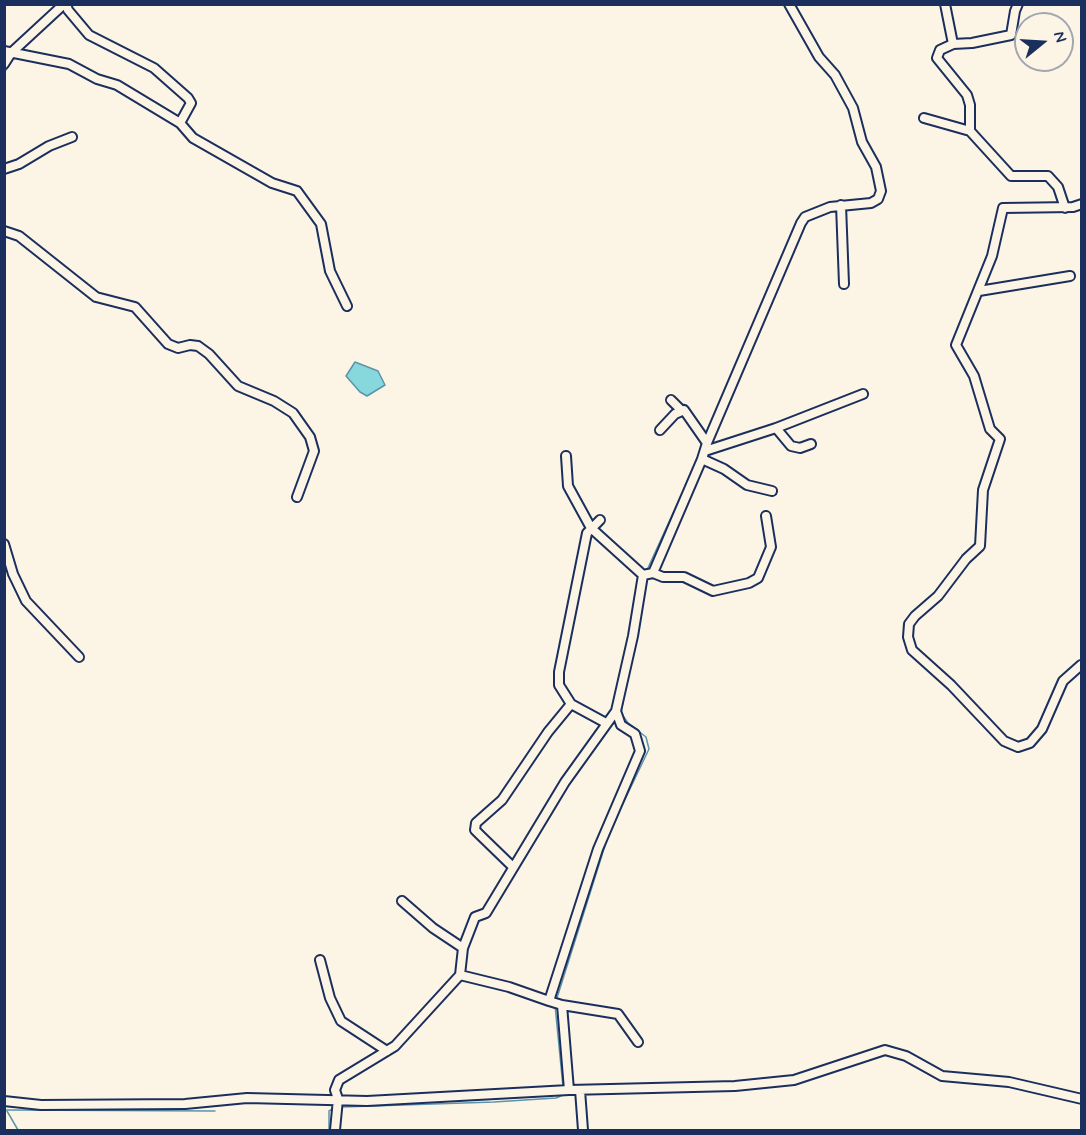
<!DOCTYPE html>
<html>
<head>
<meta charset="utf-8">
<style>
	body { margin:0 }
	#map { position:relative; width:1086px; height:1135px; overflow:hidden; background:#fcf5e5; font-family:Mynerve,sans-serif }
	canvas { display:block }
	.frame { position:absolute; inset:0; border:6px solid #1b2f5e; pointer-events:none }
	.north { position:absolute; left:1014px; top:12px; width:60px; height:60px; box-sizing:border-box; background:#fcf5e5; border:2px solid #a2a6af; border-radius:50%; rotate:72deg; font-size:16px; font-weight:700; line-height:24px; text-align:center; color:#1b2f5e }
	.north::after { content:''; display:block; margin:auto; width:21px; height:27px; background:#1b2f5e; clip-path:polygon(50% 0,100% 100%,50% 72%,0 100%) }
</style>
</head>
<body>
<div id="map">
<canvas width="1086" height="1135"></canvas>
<div class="frame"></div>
<div class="north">N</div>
</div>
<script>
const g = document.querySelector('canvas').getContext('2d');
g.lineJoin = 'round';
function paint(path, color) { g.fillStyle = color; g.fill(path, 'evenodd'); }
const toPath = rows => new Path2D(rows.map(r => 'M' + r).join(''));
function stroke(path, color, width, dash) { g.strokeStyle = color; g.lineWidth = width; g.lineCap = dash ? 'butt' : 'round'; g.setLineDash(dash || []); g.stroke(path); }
const water = toPath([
	[355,362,378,371,385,385,367,396,360,392,346,376,355,362]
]);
const stream = toPath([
	[21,50,34,36],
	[4,73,15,56],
	[647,570,701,452],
	[640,614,646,578],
	[556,1001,609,833,649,749,646,737,628,723,621,713,629,669],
	[555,1005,563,1087],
	[342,1107,494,1102,556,1098,563,1095],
	[4,1110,215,1111],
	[7,1111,18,1130],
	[329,1130,329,1111,334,1108]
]);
const street = toPath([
	[66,4,68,10,89,35,154,68,188,98,191,103,180,123],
	[945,4,953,44],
	[4,51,69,64,97,79,117,85,180,123,193,138,272,183,297,191,321,224,330,271,347,306],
	[4,64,11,53,64,4],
	[924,118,970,131,1011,176,1048,176,1058,187,1065,208],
	[970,131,970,105,967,95,937,58,940,50,953,44,972,43,1011,35,1015,11,1018,4],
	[4,169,19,164,49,146,72,137],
	[841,205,844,284],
	[4,231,19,236,96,297,135,307,168,344,178,348,190,345,198,346,209,354,238,386,274,401,293,413,310,437,314,451,297,497],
	[979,291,1070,276],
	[671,400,680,409],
	[776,428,791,446,800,448,811,444],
	[660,430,675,414,684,410,707,443],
	[705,451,776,428,863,394],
	[566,456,568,486,591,528,643,575],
	[772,491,747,485,724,469,702,459,707,443,801,223,805,217,830,207,871,203,878,199,881,191,876,167,862,142,853,108,835,75,819,57,789,4],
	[600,520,587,533,559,672,559,685,571,704,606,723],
	[4,544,13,574,26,601,79,657],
	[653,573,702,459],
	[643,575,653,573,663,577,684,577,713,591,749,583,758,578,771,547,766,516],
	[1081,665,1063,681,1042,729,1030,743,1018,747,1004,741,951,685,912,650,908,637,909,624,915,616,938,596,966,559,980,546,983,490,1000,439,990,429,974,376,956,345,992,256,1003,208,1073,207,1082,204],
	[513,867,480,835,475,830,476,823,502,800,548,732,571,704],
	[402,901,433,928,463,948],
	[320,960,330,998,341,1021,387,1051],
	[460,975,509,987,549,1001],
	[562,1005,618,1014,638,1042],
	[569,1090,562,1005,549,1001,598,849,640,751,635,734,621,725,616,711],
	[580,1090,583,1130],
	[4,1101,41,1105,185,1104,247,1098,367,1101,569,1090,735,1086,794,1080,885,1050,906,1056,942,1076,1009,1082,1082,1099],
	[335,1130,338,1099,335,1090,339,1080,395,1046,460,975,463,948,475,917,486,913,565,782,616,711,633,636,643,575]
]);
paint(water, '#87d8dd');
stroke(water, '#5c94aa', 1.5);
stroke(stream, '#5c94aa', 1.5);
stroke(street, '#1b2f5e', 12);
stroke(street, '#fcf5e5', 8);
</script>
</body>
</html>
